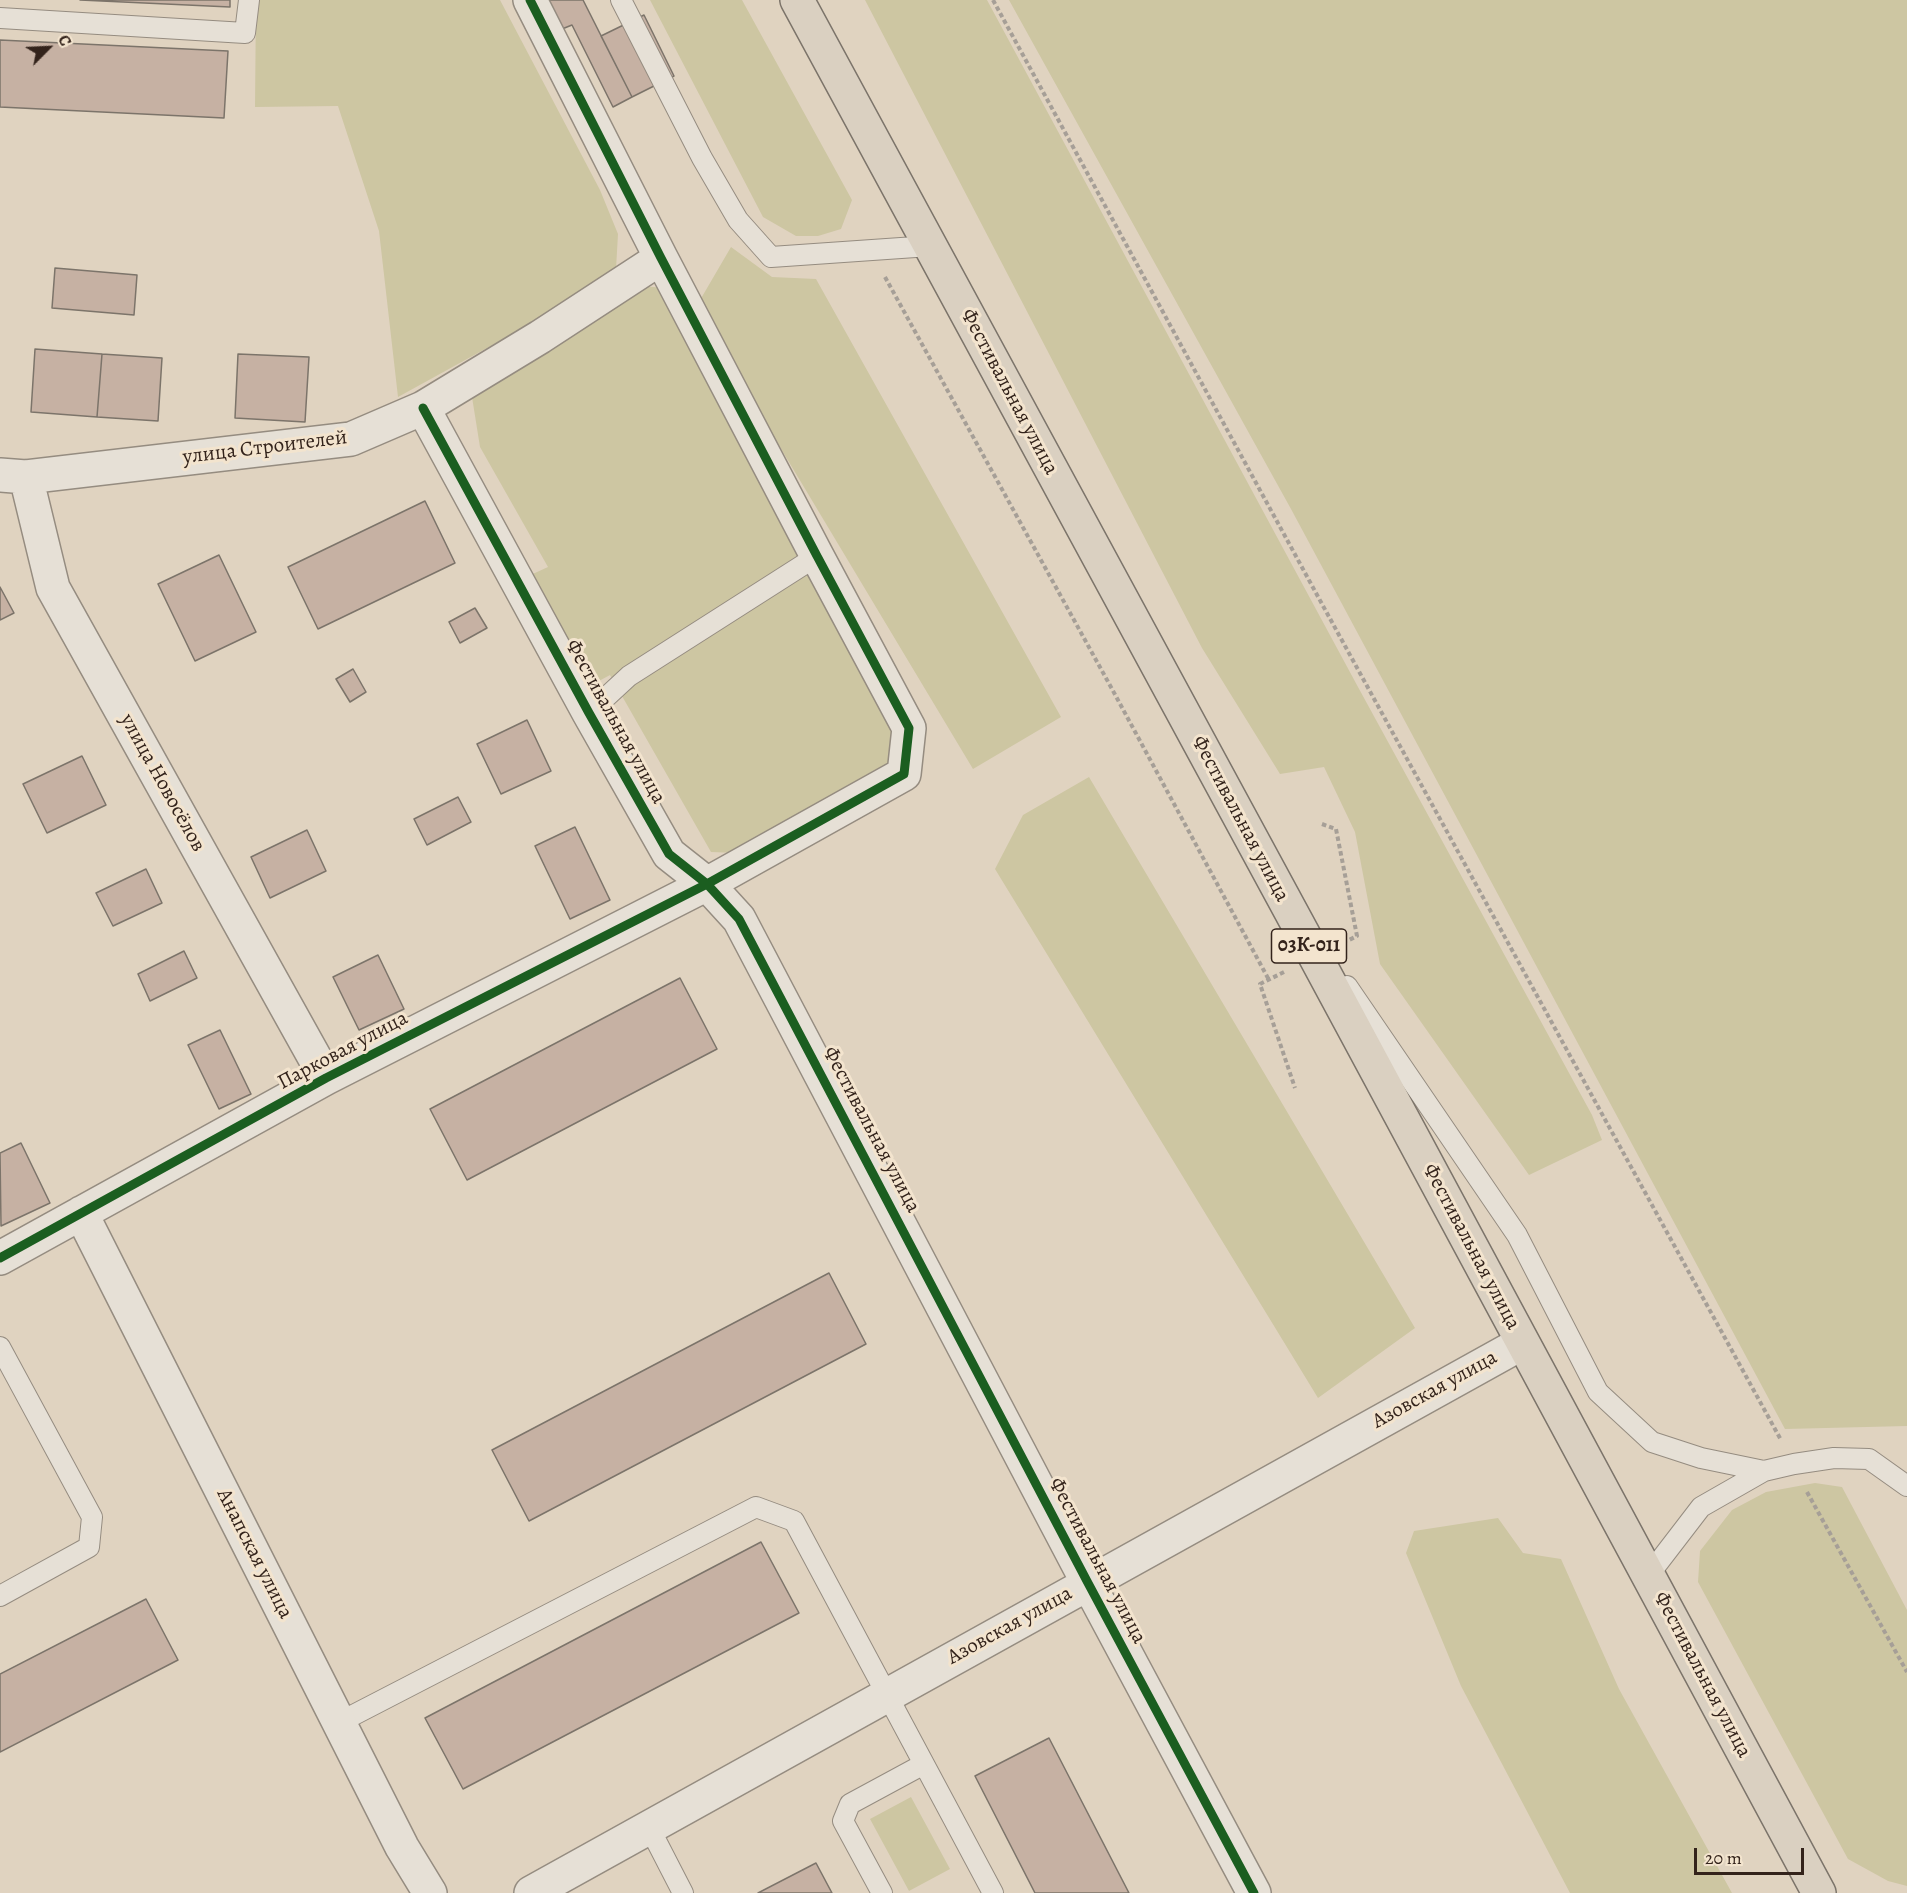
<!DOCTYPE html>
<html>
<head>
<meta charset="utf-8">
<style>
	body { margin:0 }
	#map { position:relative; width:1907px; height:1893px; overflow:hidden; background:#e0d3c0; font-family:Alegreya,serif }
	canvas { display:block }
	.north { position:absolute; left:18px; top:18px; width:60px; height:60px; -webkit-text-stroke:4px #f3e4ce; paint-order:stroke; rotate:66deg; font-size:16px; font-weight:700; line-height:24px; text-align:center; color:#33231b }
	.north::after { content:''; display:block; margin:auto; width:21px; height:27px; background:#33231b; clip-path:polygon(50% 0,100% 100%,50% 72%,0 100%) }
	.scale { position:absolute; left:1694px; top:1848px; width:110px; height:27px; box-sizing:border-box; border:3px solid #33231b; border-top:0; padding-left:8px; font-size:18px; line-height:21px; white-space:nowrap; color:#33231b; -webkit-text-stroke:4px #f3e4ce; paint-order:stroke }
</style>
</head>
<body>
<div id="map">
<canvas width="1907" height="1893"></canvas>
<div class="north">С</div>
<div class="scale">20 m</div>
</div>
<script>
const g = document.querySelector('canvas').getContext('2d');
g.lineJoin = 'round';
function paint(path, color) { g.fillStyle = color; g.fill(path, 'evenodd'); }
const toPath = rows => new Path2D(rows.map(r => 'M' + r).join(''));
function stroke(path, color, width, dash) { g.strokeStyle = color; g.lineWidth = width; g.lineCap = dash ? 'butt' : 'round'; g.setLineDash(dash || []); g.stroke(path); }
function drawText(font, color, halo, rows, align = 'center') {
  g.font = font + ' Alegreya,serif'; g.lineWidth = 6; g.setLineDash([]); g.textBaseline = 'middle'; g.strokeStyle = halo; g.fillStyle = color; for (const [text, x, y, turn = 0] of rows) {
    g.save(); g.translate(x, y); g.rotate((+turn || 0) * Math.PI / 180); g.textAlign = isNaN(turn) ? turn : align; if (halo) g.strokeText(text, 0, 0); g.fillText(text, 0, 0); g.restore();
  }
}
const green = toPath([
	[256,0,500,0,600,190,618,234,616,269,576,299,398,397,379,231,338,106,255,107],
	[650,0,742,0,852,200,841,229,818,236,796,236,763,217],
	[865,0,987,0,1358,687,1592,1115,1602,1140,1529,1175,1380,964,1355,832,1324,767,1280,774,1202,648],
	[1009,0,1907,0,1907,1426,1785,1429,1291,509],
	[731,247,772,277,816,279,1061,717,973,769,696,307],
	[640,286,666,288,900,734,891,771,737,853,711,852,610,675,586,688,524,578,548,567,480,447,472,397],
	[1089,777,1415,1328,1318,1398,995,869,1023,815],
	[1815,1483,1842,1487,1907,1610,1907,1886,1888,1881,1848,1859,1698,1582,1700,1551,1732,1510,1766,1492],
	[1498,1518,1523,1553,1561,1559,1619,1689,1732,1893,1570,1893,1461,1686,1406,1553,1414,1531],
	[911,1797,950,1869,909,1891,870,1819]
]);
const building = toPath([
	[80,0,230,0,230,7,80,0],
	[548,0,583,0,632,97,613,107,572,25,562,29,548,0],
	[644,15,674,76,632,97,601,36,644,15],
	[0,40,228,51,224,118,0,107,0,40],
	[55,268,137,275,134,315,52,308,55,268],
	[35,349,102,354,97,417,31,412,35,349],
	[102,354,162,358,158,421,97,417,102,354],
	[238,354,309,357,305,422,235,418,238,354],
	[425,501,455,563,318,629,288,567,425,501],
	[219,555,256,632,195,661,158,584,219,555],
	[0,587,14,613,0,620,0,587],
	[475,608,487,628,460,643,449,622,475,608],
	[353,669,366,692,350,702,336,679,353,669],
	[527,720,551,771,501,794,477,744,527,720],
	[82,756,106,805,47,833,23,784,82,756],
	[458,797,471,822,427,845,414,819,458,797],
	[575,827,610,900,570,919,535,846,575,827],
	[307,830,326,871,270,898,251,857,307,830],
	[146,869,162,903,113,926,96,893,146,869],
	[184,951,197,978,150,1001,138,974,184,951],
	[378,955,404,1009,359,1030,333,977,378,955],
	[680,978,717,1049,467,1180,430,1109,680,978],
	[220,1030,251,1094,219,1109,188,1045,220,1030],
	[21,1143,50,1203,1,1226,0,1153,21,1143],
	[829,1273,866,1344,529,1521,492,1450,829,1273],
	[761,1542,799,1613,463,1789,425,1718,761,1542],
	[146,1599,178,1660,0,1752,0,1674,146,1599],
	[1049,1738,1129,1893,1035,1893,975,1776,1049,1738],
	[816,1863,832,1893,758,1893,816,1863]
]);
const path = toPath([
	[993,0,1322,604,1781,1440],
	[885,277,1112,689,1269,980],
	[1322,824,1336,829,1357,936,1347,941],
	[1284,972,1260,984,1295,1088],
	[1807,1492,1907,1672]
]);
const lane = toPath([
	[621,0,702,158,738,220,771,257,930,246],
	[0,18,245,33,249,0],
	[589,713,629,676,817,556],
	[1347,986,1517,1235,1598,1392,1652,1442,1701,1458,1764,1471,1794,1464,1834,1458,1869,1459,1907,1486],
	[0,1347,92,1517,89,1547,0,1596],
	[1648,1576,1701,1507,1764,1471],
	[340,1722,756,1507,794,1521,993,1893],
	[649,1827,683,1893],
	[882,1893,843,1821,850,1804,924,1764]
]);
const street = toPath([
	[423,408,589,713,669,854,707,884,739,919,1088,1583,1254,1893],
	[0,475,26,477,351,439,423,408,540,337,661,258],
	[26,477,53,588,326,1078],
	[81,1213,402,1847,430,1893],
	[0,1258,326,1078,707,884,904,774,909,728,817,556,661,258,530,0],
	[531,1893,1522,1343]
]);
const primary = toPath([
	[797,0,1315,956,1819,1893]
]);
const cycleway = toPath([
	[423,408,589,713,669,854,707,884,739,919,1088,1583,1254,1893],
	[0,1258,326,1078,707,884,904,774,909,728,817,556,661,258,530,0]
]);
const shields = [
	[1309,946,75]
];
const shieldNames = [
	["03К-011",1309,946]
];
const streetNames = [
	["Фестивальная улица",1009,392,62],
	["улица Строителей",265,448,-7],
	["Фестивальная улица",615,722,61],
	["улица Новосёлов",162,783,61],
	["Фестивальная улица",1240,819,62],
	["Парковая улица",343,1051,-28],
	["Фестивальная улица",871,1130,62],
	["Фестивальная улица",1471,1247,62],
	["Азовская улица",1435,1390,-29],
	["Анапская улица",254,1554,63],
	["Фестивальная улица",1097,1561,62],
	["Азовская улица",1010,1626,-29],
	["Фестивальная улица",1702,1675,62]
];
paint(green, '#cdc6a2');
paint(building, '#c6b1a3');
stroke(building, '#7c746a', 1.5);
stroke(lane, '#958c80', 22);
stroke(street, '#958c80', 36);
stroke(primary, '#7c746a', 36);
stroke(path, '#a69f97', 4, [4.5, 3]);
stroke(lane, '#e6e0d6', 20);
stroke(street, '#e6e0d6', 33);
stroke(primary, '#dad0c1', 33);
stroke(cycleway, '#1b5e20', 9);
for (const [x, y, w] of shields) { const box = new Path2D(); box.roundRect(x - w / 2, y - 17, w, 34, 4.5); g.fillStyle = '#f3e4ce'; g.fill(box); stroke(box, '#33231b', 1.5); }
drawText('bold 20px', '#33231b', null, shieldNames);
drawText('21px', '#33231b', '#f3e4ce', streetNames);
</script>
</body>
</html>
